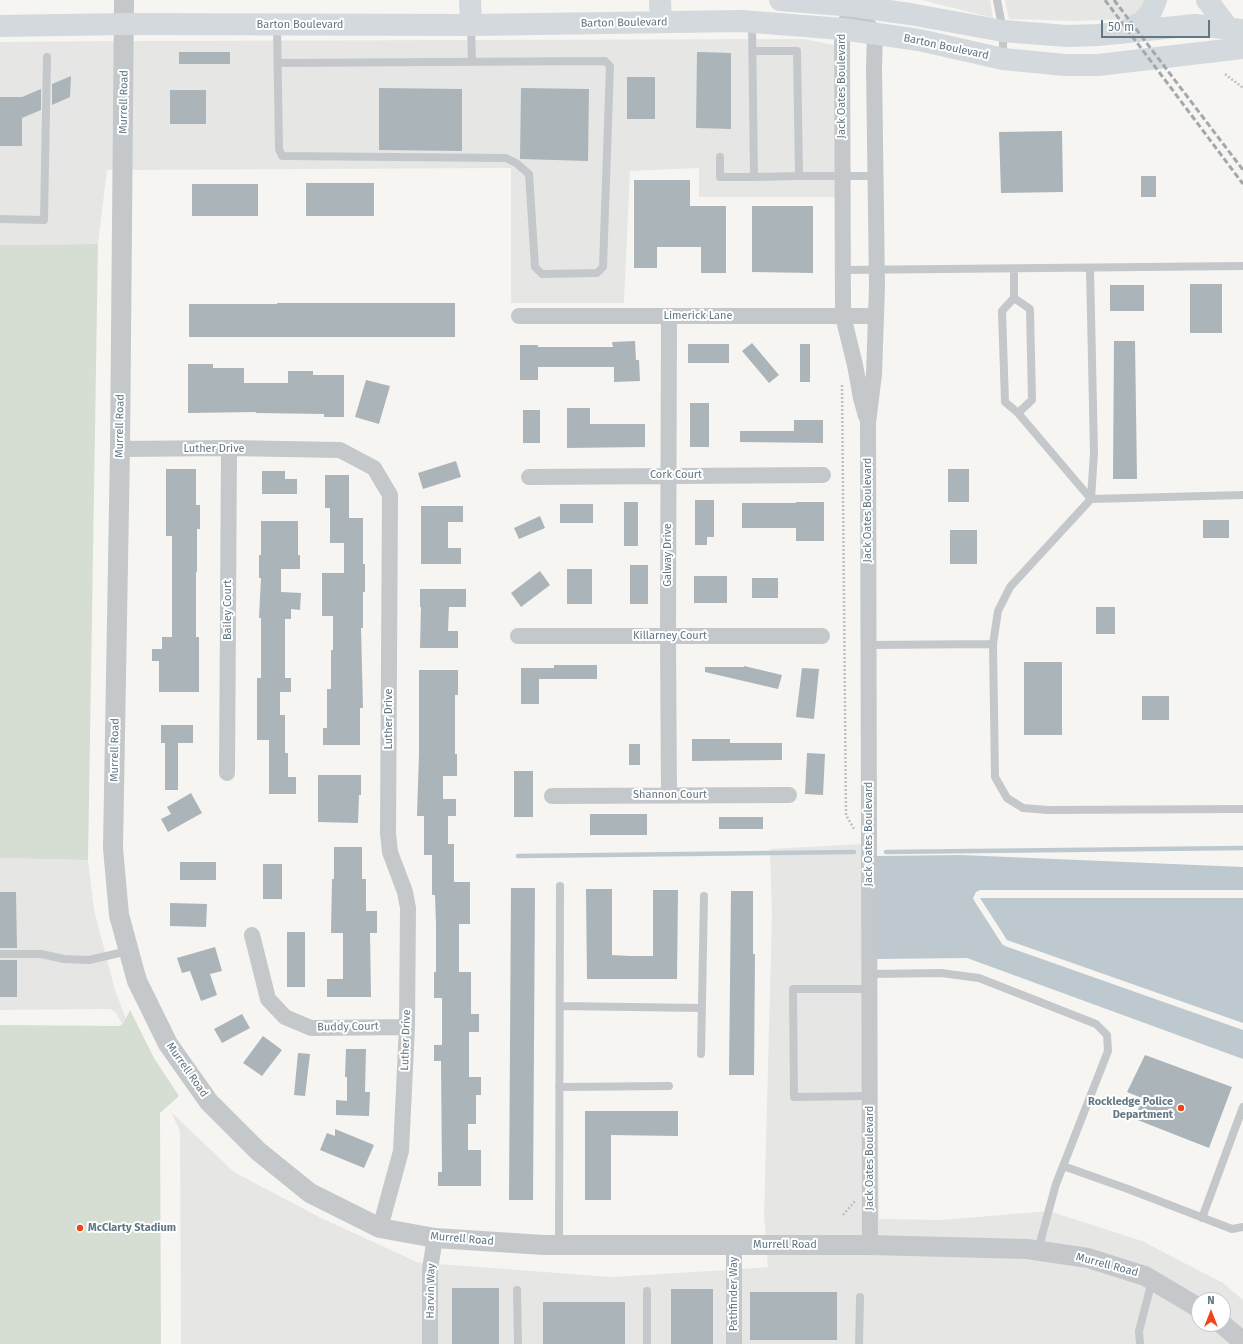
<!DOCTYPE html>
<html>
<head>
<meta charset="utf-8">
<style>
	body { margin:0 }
	#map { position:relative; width:1243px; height:1344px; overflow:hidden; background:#f6f5f1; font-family:"Fira Sans",sans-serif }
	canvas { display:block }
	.north { position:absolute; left:1191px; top:1292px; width:40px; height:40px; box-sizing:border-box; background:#fff; border:1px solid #c0c8ce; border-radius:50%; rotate:0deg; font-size:11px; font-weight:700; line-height:16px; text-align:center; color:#627684 }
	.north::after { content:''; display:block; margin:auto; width:14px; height:18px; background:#ef4618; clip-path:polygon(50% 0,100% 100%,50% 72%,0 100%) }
	.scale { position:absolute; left:1101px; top:20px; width:109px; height:18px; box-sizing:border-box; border:2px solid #627684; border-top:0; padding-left:5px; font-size:12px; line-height:14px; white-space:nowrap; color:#627684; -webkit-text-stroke:3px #fff; paint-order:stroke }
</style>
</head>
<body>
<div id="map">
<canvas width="1243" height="1344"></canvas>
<div class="north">N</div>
<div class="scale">50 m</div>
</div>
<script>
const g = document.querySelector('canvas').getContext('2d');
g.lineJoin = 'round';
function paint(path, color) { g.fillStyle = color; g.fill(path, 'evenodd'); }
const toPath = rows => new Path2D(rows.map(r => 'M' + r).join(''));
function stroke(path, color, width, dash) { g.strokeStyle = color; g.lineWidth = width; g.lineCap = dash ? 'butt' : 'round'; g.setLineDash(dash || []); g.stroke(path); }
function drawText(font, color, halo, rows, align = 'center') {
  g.font = font + ' "Fira Sans",sans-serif'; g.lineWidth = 4; g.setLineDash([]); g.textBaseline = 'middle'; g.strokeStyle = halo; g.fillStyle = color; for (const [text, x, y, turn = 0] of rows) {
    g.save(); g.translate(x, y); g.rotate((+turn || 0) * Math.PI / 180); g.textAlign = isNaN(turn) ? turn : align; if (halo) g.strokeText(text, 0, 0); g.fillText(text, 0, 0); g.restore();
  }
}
const built = toPath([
	[922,0,990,0,993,18],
	[1005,0,1148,0,1130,19,1076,21,1009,19],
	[804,39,834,45,835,197,699,197,699,168,630,171,624,303,511,303,511,168,130,170,132,41],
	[117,41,115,170,107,170,98,244,0,245,0,42],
	[862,844,863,1237,766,1237,764,1216,772,915,770,849],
	[0,858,88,860,94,910,115,990,138,1051,116,1013,110,1009,0,1010],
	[171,1112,234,1172,321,1218,417,1262,423,1263,423,1344,181,1344,180,1131],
	[878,1147,879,1219,942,1220,1049,1211,1142,1241,1223,1283,1243,1300,1243,1331,1223,1315,1223,1300,1202,1300,1146,1267,878,1237],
	[767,1254,870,1254,1026,1257,1086,1266,1142,1284,1199,1318,1199,1324,1208,1324,1234,1344,742,1344,741,1269,768,1267],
	[438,1264,612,1277,726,1270,727,1344,437,1344,437,1270]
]);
const green = toPath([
	[98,244,88,860,0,858,0,245],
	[130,1010,154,1058,179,1096,160,1113,161,1344,0,1344,0,1025,119,1026,123,1024]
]);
const water = toPath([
	[961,855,1243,867,1243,890,980,890,976,892,973,898,975,902,1002,944,1005,946,1243,1030,1243,1059,967,958,877,959,877,856],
	[980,898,1243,898,1243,1023,1007,940]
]);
const stream = toPath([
	[886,852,1243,848],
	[518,856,854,852]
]);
const building = toPath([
	[179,52,230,52,230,64,179,64],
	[697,52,731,53,731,129,696,128],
	[71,76,70,97,52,105,52,84],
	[627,77,655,77,655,119,627,119],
	[379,88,462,89,462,151,379,150],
	[521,88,589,89,588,161,520,159],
	[41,89,41,110,22,118,22,146,0,146,0,97,22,97],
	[170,90,206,90,206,124,170,124],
	[1062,131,1063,192,1001,193,999,132],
	[1141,176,1156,176,1156,197,1141,197],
	[634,180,690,180,690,206,726,206,726,273,701,273,701,247,657,247,657,268,634,268],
	[306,183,374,183,374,216,306,216],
	[192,184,258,184,258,216,192,216],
	[752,206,813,206,813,273,752,272],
	[1190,284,1222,284,1222,333,1190,333],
	[1110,285,1144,285,1144,311,1110,311],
	[277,303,455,303,455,337,189,337,189,304,277,304],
	[635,341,636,360,639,360,640,381,614,382,614,367,538,367,538,380,520,380,520,345,538,345,538,347,613,347,612,342],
	[1114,341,1135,341,1137,479,1113,479],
	[752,343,779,375,769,383,742,351],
	[688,344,729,344,729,363,688,363],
	[800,344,810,344,810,382,800,382],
	[188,364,213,364,213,368,244,368,244,383,288,383,288,371,313,371,313,375,344,375,344,417,324,417,324,414,256,413,256,412,188,413],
	[366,380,390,386,379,424,355,417],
	[690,403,709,403,709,447,690,447],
	[567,408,590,408,590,424,645,424,645,447,567,448],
	[523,410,540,410,540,443,523,443],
	[794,420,823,420,823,443,740,442,740,431,794,431],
	[456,461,461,477,423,489,418,473],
	[166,469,196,469,196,505,200,505,200,529,197,529,197,572,196,572,196,637,199,637,199,692,159,692,159,661,152,661,152,649,162,649,162,637,172,637,172,536,166,536],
	[948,469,969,469,969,502,948,502],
	[262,471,285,471,285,479,297,479,297,494,262,494],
	[325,475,349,475,349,518,363,518,363,564,365,564,365,592,363,592,363,628,361,628,363,708,360,708,360,745,323,745,323,728,327,728,327,689,331,689,331,650,333,650,333,616,322,616,322,573,344,573,344,543,330,543,330,508,325,508],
	[695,500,714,500,714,537,707,537,707,545,695,545],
	[624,502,638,502,638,546,624,546],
	[796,502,824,502,824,541,796,541,796,528,742,528,742,503,796,503],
	[560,504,593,504,593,523,560,523],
	[421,506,463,506,463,522,448,522,448,548,461,548,461,564,421,564],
	[540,516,545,528,519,539,514,528],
	[1203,520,1229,520,1229,538,1203,538],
	[261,521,298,521,298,555,300,555,300,569,281,569,281,592,301,593,300,610,291,609,291,619,285,619,285,678,291,678,291,692,280,692,280,715,285,715,285,753,288,753,288,777,296,777,296,794,269,794,269,740,257,740,257,678,261,678,261,618,259,618,261,578,259,578,259,555,261,555],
	[950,530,977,530,977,564,950,564],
	[630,565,648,565,648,604,630,604],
	[567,569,592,569,592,604,567,604],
	[540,571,550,585,521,607,511,593],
	[694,576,727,576,727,603,694,603],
	[752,578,778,578,778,598,752,598],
	[420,589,466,589,466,607,449,607,448,631,458,631,458,648,420,648,421,607,420,607],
	[1096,607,1115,607,1115,634,1096,634],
	[1024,662,1062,662,1062,735,1024,735],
	[554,665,597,665,597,679,539,679,539,704,521,704,521,668,554,668],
	[744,666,782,675,778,689,705,672,705,667,744,667],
	[802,668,819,669,814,719,796,717],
	[419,670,458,670,458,695,455,695,455,754,457,754,457,776,443,776,443,799,456,799,456,816,448,816,448,844,454,844,454,882,470,882,470,924,459,924,459,972,471,972,471,1014,479,1014,479,1032,469,1032,469,1077,481,1077,481,1095,476,1095,476,1124,468,1124,468,1150,481,1150,481,1186,438,1186,438,1172,442,1172,441,1061,434,1061,434,1045,442,1045,442,998,434,998,434,972,436,972,436,924,435,895,432,895,432,855,424,855,424,816,417,816,419,754],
	[1142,696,1169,696,1169,720,1142,720],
	[161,725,193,725,193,743,178,743,178,790,165,790,165,743,161,743],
	[692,739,730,739,730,743,782,743,782,760,692,761],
	[629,744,640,744,640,765,629,765],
	[807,753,825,754,823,795,805,794],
	[514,771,533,771,533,817,514,817],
	[318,775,361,775,361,795,359,795,358,823,318,822],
	[191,793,202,813,168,832,161,819,171,814,167,807],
	[590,814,647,814,647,835,590,835],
	[719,817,763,817,763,829,719,829],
	[334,847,362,847,362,879,366,879,366,911,377,911,377,933,370,933,371,997,327,997,327,979,343,979,343,933,331,933,332,879,334,879],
	[180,862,216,862,216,880,180,880],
	[263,864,282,864,282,899,263,899],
	[511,888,535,888,533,1200,509,1200],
	[586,889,612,889,612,955,630,956,653,956,653,890,678,890,677,979,587,979],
	[731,891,753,891,753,954,755,954,754,1075,729,1075],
	[0,892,16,892,17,948,0,948],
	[170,903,207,904,206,927,170,926],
	[287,932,305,932,305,987,287,987],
	[215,947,222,971,210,974,217,995,201,1001,190,971,182,973,177,958],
	[0,960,17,960,17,997,0,997],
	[242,1014,250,1028,222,1043,214,1029],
	[263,1036,282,1050,262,1076,243,1063],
	[346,1049,366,1049,365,1092,370,1092,369,1116,336,1115,336,1100,347,1101,347,1077,345,1077],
	[298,1053,310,1054,305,1096,294,1095],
	[1145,1055,1232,1087,1209,1148,1135,1119,1142,1098,1127,1092],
	[585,1111,678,1111,678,1136,611,1135,611,1200,585,1200],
	[335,1129,374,1145,364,1168,320,1150,327,1133,335,1136],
	[452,1288,499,1288,499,1344,452,1344],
	[671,1289,713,1289,713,1344,671,1344],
	[750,1292,837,1292,837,1340,750,1340],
	[543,1302,625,1302,625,1344,543,1344]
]);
const path = toPath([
	[1225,74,1243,88],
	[842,385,846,815,854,829],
	[843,1215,855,1201]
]);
const service = toPath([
	[997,0,1003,31,1003,59],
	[752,23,754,177,799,176,797,51,753,51],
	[471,25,472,62],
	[277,26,279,149,282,156,506,158,516,163,529,174,535,267,542,274,597,273,603,267,610,66,605,61,278,63],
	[720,157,720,177,754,177],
	[799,176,876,176],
	[0,219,44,220,47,57],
	[1090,268,1094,453,1091,499,1243,495],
	[1014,269,1014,298,1002,311,1005,402,1018,413,1091,499,1010,587,998,611,993,644,995,777,1007,798,1023,808,1048,810,1243,809],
	[843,270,1243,266],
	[1014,298,1030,309,1032,400,1018,413],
	[869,645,993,644],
	[0,954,41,954,64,959,89,960,128,951],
	[870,974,941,973,979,978,1096,1024,1107,1035,1108,1051,1056,1184,1038,1250],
	[870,989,793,989,794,1097,870,1096],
	[560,1006,702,1008],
	[701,1054,704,896],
	[559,1087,669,1086],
	[1063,1166,1128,1189,1232,1229,1243,1227],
	[1202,1218,1243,1107],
	[559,1245,560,886],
	[517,1290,518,1344],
	[647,1291,647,1344],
	[859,1344,860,1297],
	[1140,1344,1139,1331,1152,1281]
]);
const minor = toPath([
	[857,0,842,29,843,316,855,365,861,398,866,416],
	[854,6,875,34,874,67,877,287,874,374,868,423,870,1245],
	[519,316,876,316],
	[669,316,668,636,669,795],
	[120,449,229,448,340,450,374,468,390,495,388,833,390,852,405,892,408,908,407,1027,401,1151,380,1228],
	[529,477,823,475],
	[518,636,822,636],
	[227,773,229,448],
	[552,796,789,795],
	[252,935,268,999,285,1017,311,1028,407,1027],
	[734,1245,734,1344],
	[430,1344,430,1269,435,1238]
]);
const tertiary = toPath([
	[124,0,120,449,113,848,119,915,137,981,168,1044,209,1102,258,1151,310,1193,380,1228,435,1238,544,1245,870,1245,1027,1249,1088,1258,1145,1276,1199,1308],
	[1222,1324,1243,1342]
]);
const secondary = toPath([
	[470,0,471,25],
	[660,0,661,22],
	[780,0,854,6,910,14,1003,31,1067,36,1098,35,1195,25,1243,30],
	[0,26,125,24,471,25,741,21,842,29,919,40,1003,59,1065,65,1098,65,1243,48]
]);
const primary = toPath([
	[1207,0,1243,48],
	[1121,33,1142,22,1151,12,1156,0]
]);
const rail = toPath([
	[1105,0,1243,184],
	[1114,0,1243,170]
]);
const markers = [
	[1181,1108,4,"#ef4618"],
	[80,1228,4,"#ef4618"]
];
const streetNames = [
	["Barton Boulevard",624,23,-1],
	["Barton Boulevard",300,25],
	["Barton Boulevard",946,47,12],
	["Jack Oates Boulevard",842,86,-90],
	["Murrell Road",124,102,-89],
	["Limerick Lane",698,316],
	["Murrell Road",120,426,-89],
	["Luther Drive",214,449],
	["Cork Court",676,475],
	["Jack Oates Boulevard",868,510,-90],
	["Galway Drive",668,555,-90],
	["Bailey Court",228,610,-90],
	["Killarney Court",670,636],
	["Luther Drive",389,719,-90],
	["Murrell Road",115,750,-89],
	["Shannon Court",670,795],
	["Jack Oates Boulevard",869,834,-90],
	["Buddy Court",348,1027,-1],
	["Luther Drive",406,1040,-88],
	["Murrell Road",187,1070,55],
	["Jack Oates Boulevard",870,1158,-90],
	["Murrell Road",462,1239,5],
	["Murrell Road",785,1245],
	["Murrell Road",1107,1265,15],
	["Harvin Way",431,1291,-89],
	["Pathfinder Way",734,1294,-90]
];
const poiNames = [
	["Rockledge Police",1173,1102],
	["Department",1173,1115],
	["McClarty Stadium",88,1228,"left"]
];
paint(built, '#e6e7e5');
paint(green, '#d6ddd2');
paint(water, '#bdc9ce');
stroke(stream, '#bdc9ce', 4.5);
paint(building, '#abb4b9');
stroke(path, '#bec0c2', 2.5, [2, 2]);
stroke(service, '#c4c8cb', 8);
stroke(minor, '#c4c8cb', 16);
stroke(tertiary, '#c4c8cb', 20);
stroke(secondary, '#d3d9dc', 22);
stroke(primary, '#d3d9dc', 22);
stroke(rail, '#a2a9ae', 3, [6, 3]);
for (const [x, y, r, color] of markers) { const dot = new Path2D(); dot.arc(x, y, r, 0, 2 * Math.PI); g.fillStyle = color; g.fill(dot); stroke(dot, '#fff', 1.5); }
drawText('11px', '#627684', '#fff', streetNames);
drawText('bold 11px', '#627684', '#fff', poiNames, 'right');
</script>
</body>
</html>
